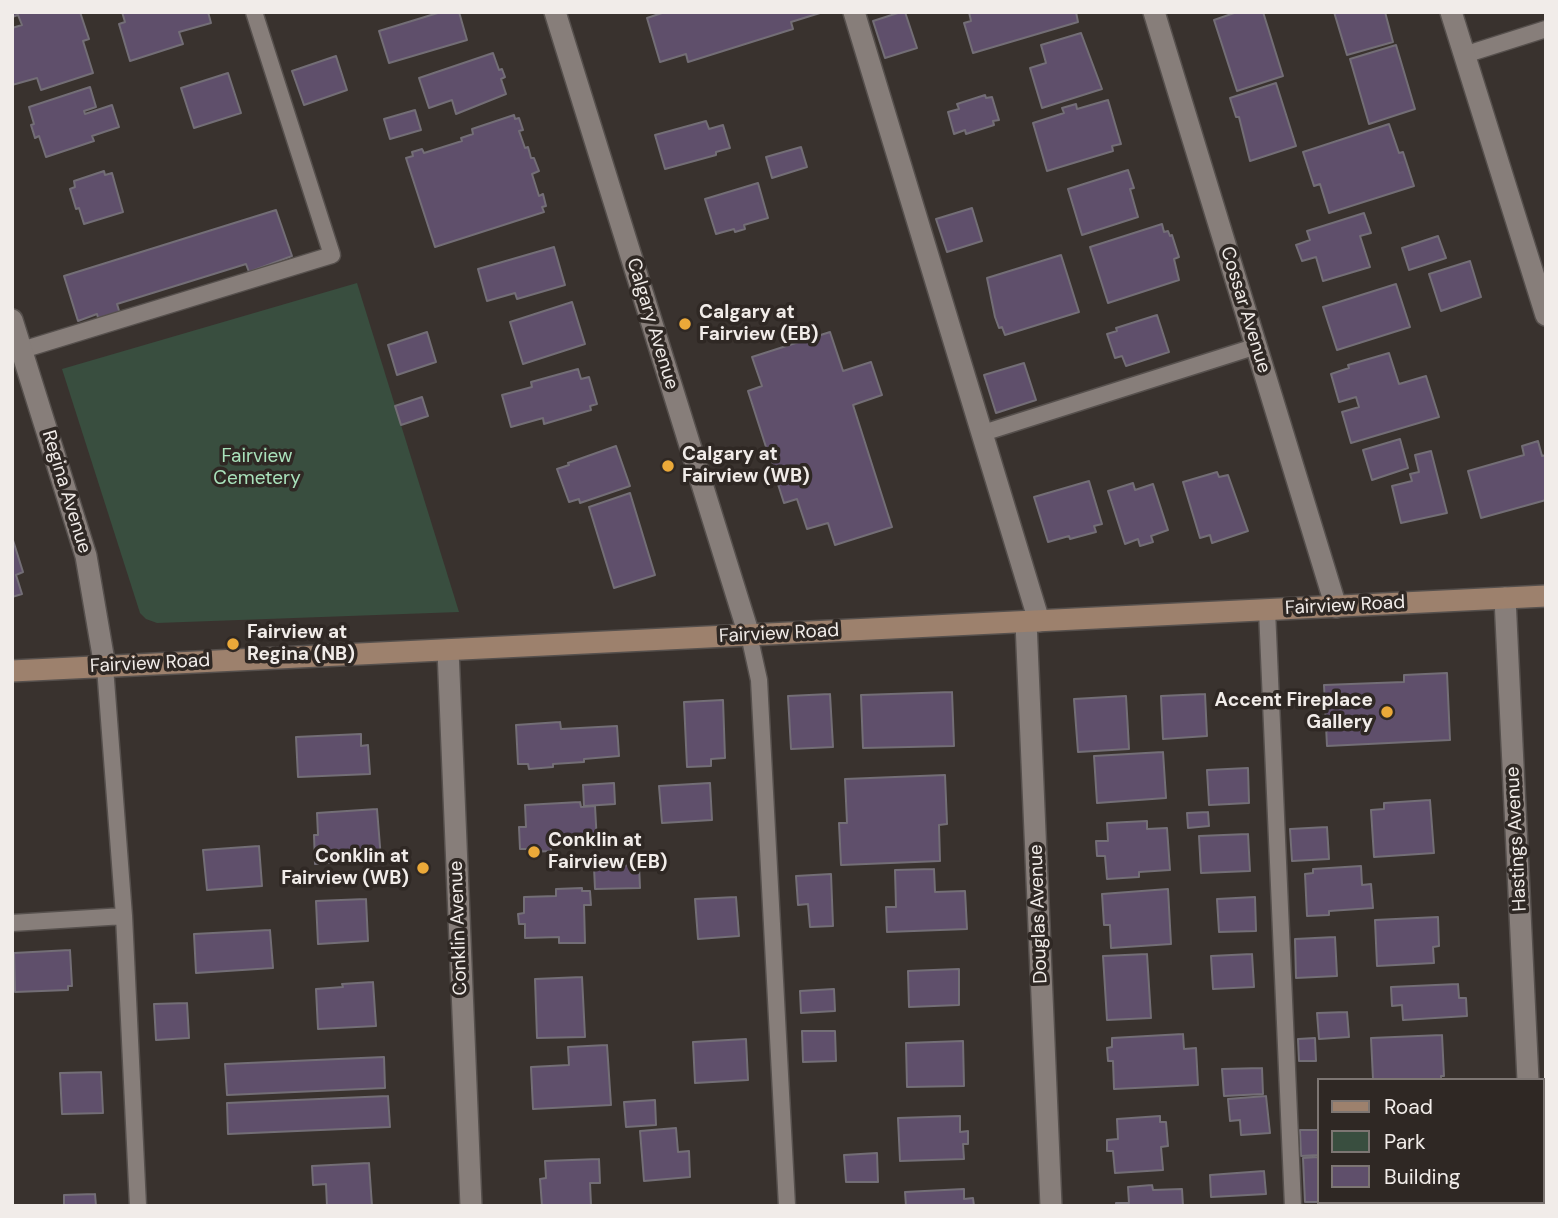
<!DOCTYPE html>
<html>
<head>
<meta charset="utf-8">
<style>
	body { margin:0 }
	#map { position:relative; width:1558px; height:1218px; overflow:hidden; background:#39322e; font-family:"DM Sans",sans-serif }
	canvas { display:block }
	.frame { position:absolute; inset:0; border:14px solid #f1ece9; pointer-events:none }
	.legend { position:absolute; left:1317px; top:1078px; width:228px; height:126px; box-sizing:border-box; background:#2f2824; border:2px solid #7d7673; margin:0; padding:9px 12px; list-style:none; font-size:21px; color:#f1ece9 }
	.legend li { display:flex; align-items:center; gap:14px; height:35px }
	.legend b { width:35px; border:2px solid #7d7673 }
</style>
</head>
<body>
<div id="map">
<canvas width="1558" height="1218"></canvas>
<div class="frame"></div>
<ul class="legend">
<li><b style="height:9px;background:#9d816d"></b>Road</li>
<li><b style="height:19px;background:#394e3f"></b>Park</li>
<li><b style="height:19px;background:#5f4f6b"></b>Building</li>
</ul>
</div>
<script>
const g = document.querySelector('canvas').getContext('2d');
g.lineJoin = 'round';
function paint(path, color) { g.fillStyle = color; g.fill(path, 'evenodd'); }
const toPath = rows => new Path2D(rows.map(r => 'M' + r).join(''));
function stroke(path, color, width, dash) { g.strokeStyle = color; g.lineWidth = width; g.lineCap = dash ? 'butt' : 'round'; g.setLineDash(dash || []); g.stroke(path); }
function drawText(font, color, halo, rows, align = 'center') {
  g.font = font + ' "DM Sans",sans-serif'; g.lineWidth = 7; g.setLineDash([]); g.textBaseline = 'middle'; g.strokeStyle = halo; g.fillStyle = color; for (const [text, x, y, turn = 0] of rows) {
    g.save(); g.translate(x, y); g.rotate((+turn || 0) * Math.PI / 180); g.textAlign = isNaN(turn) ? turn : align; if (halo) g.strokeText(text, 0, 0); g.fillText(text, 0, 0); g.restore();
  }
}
const green = toPath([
	[357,283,459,612,157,623,146,619,140,613,62,369]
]);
const building = toPath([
	[12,12,80,12,89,39,83,41,93,73,41,90,37,78,12,85,12,28,22,25,18,15,12,17,12,12],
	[122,12,208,12,211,23,179,32,183,44,130,61,119,24,125,22,122,12],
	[441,12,459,12,467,40,389,63,379,31,441,12],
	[665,12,820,12,820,13,791,22,793,29,688,62,686,54,660,62,647,18,665,12],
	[901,12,905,12,917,48,885,58,873,21,901,12],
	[969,12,1076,12,1078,22,973,53,964,23,971,21,969,12],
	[1237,12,1263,12,1283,76,1237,91,1214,20,1237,12],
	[1334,12,1385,12,1393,42,1347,55,1334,12],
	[1081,33,1102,89,1042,108,1030,68,1046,63,1041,45,1081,33],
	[1396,45,1415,109,1369,124,1350,59,1396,45],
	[493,53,499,70,502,69,505,77,501,79,506,94,456,114,452,100,429,108,419,78,493,53],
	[336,56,347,90,304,105,292,71,336,56],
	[228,73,241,113,194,128,181,88,228,73],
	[1276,83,1296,146,1250,161,1239,117,1236,117,1230,98,1276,83],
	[90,87,96,107,84,111,85,114,112,105,119,127,92,136,94,141,46,157,39,136,35,138,31,125,34,124,29,107,90,87],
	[985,95,986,98,992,97,999,120,993,121,994,125,966,134,965,130,954,134,948,112,959,109,957,104,985,95],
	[1108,100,1121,144,1112,146,1113,151,1047,171,1033,123,1064,113,1062,108,1076,104,1077,109,1108,100],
	[415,110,421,130,390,139,384,119,415,110],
	[514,115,515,119,519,118,523,130,519,131,525,148,528,147,531,158,534,158,539,171,532,174,539,196,543,194,546,206,542,207,544,212,435,247,406,158,413,156,412,152,422,149,424,153,462,141,461,138,473,134,472,129,514,115],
	[706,121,709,129,723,125,730,148,716,152,716,155,665,169,655,135,706,121],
	[1389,124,1399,153,1403,152,1414,186,1329,213,1320,184,1314,186,1303,152,1389,124],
	[801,147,807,167,772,178,766,157,801,147],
	[1128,170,1134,188,1130,189,1138,217,1082,235,1068,189,1128,170],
	[104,171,105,175,112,173,123,212,84,224,79,208,76,209,70,189,75,187,74,181,104,171],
	[758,183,768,218,744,225,745,229,735,232,734,229,716,234,705,199,758,183],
	[972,208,982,241,947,252,936,219,972,208],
	[276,210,292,256,249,272,246,264,117,304,120,314,99,321,97,314,78,321,64,276,276,210],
	[1364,213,1371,233,1360,236,1370,267,1323,281,1316,257,1302,261,1296,245,1310,240,1307,231,1364,213],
	[1162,224,1164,232,1168,231,1170,236,1172,235,1179,257,1174,259,1179,280,1108,303,1090,247,1162,224],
	[1438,236,1446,258,1409,270,1402,248,1438,236],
	[554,247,565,285,517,299,515,293,487,301,478,269,554,247],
	[1061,255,1079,312,1005,335,1002,327,999,328,995,317,987,278,1061,255],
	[1470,261,1481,297,1441,311,1429,274,1470,261],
	[1396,284,1410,327,1337,350,1323,307,1396,284],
	[572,302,585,344,523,364,510,322,572,302],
	[1157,315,1169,352,1126,366,1122,356,1115,358,1107,334,1117,331,1116,328,1157,315],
	[427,332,436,362,397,375,388,345,427,332],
	[830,332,843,371,871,362,882,395,853,405,892,527,835,545,828,523,807,529,797,499,784,503,748,391,762,386,752,357,830,332],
	[1389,353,1399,384,1426,376,1439,417,1351,443,1342,412,1359,407,1356,397,1339,402,1331,374,1349,368,1348,365,1389,353],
	[1024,363,1036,400,996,413,984,375,1024,363],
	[578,369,581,379,589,377,597,404,590,406,591,410,544,424,543,418,511,427,502,395,532,387,531,382,578,369],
	[422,397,428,416,401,425,395,406,422,397],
	[1400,439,1408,468,1372,480,1363,450,1400,439],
	[1538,441,1542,456,1546,455,1546,500,1481,518,1468,471,1524,455,1522,446,1538,441],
	[616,446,630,486,580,503,579,499,569,502,557,469,569,465,568,463,616,446],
	[1431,451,1447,513,1401,523,1392,486,1412,481,1410,474,1419,472,1415,455,1431,451],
	[1217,472,1219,477,1228,475,1248,531,1212,543,1210,535,1200,538,1183,482,1217,472],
	[1089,481,1102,524,1094,526,1096,532,1070,539,1069,536,1048,542,1034,497,1089,481],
	[1133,483,1135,490,1153,484,1168,530,1151,536,1153,542,1140,546,1138,539,1125,544,1108,491,1133,483],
	[630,493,655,575,614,588,589,507,630,493],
	[12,537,23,572,16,575,22,594,12,597,12,537],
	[1447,673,1450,740,1327,746,1324,685,1404,682,1404,675,1447,673],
	[952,692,954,746,863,748,861,695,952,692],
	[830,694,833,747,791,749,788,696,830,694],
	[1205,694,1207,736,1163,739,1161,696,1205,694],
	[1126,696,1129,749,1078,752,1074,699,1126,696],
	[723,700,725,758,711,759,711,766,687,767,684,702,723,700],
	[560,722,561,729,617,726,619,756,584,759,584,762,553,764,553,767,529,769,528,764,518,764,516,725,560,722],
	[361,734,361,746,368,745,370,774,298,777,296,737,361,734],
	[1163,752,1166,798,1097,803,1094,756,1163,752],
	[1248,768,1249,803,1209,805,1207,770,1248,768],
	[945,775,947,824,939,825,940,861,841,865,839,823,847,823,845,779,945,775],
	[614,783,615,804,584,806,583,785,614,783],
	[710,783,712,820,662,823,659,786,710,783],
	[1430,800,1434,853,1374,857,1371,810,1384,809,1384,803,1430,800],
	[580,802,581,807,595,806,597,843,551,847,551,851,530,852,529,849,520,849,519,827,526,827,525,805,580,802],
	[377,809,381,859,315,864,314,835,318,835,317,813,377,809],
	[1208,812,1209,826,1188,828,1187,813,1208,812],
	[1147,821,1147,829,1167,828,1170,870,1139,872,1139,877,1107,879,1105,856,1097,856,1096,841,1108,841,1107,823,1147,821],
	[1327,827,1329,859,1292,861,1290,829,1327,827],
	[1248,834,1250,871,1201,873,1199,836,1248,834],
	[259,846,262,886,207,890,203,850,259,846],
	[639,865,640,888,595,889,594,867,639,865],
	[1361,866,1362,885,1371,884,1373,908,1329,911,1329,915,1307,916,1305,874,1313,873,1313,869,1361,866],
	[934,869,935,892,965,891,967,929,887,932,886,907,896,907,895,870,934,869],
	[831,874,833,926,810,927,808,904,798,905,796,876,831,874],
	[582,888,582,891,590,891,591,905,584,905,585,943,559,943,559,937,525,938,525,924,519,924,518,914,524,913,524,897,556,896,556,889,582,888],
	[1168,889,1171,944,1111,948,1110,925,1104,925,1102,894,1168,889],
	[736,897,739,936,698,939,695,899,736,897],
	[1255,897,1256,931,1219,932,1217,899,1255,897],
	[366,899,368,941,318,944,316,901,366,899],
	[1438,917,1439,946,1433,947,1434,963,1377,966,1375,920,1438,917],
	[270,930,273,968,196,973,194,934,270,930],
	[1335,937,1337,976,1296,978,1295,939,1335,937],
	[70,950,72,986,68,986,68,990,15,992,14,953,70,950],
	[1147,954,1151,1018,1107,1020,1103,956,1147,954],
	[1252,954,1254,987,1213,989,1211,956,1252,954],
	[959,969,959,1005,909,1007,908,971,959,969],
	[582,977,585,1037,537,1038,535,979,582,977],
	[373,982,376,1026,318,1029,316,989,343,987,342,984,373,982],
	[1458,984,1459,998,1466,998,1467,1016,1403,1020,1402,1005,1392,1006,1391,987,1458,984],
	[834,989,835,1011,801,1013,800,991,834,989],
	[187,1003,189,1038,156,1040,154,1004,187,1003],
	[1347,1012,1349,1037,1319,1039,1317,1013,1347,1012],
	[802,1031,835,1031,836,1061,803,1062,802,1031],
	[1183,1034,1184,1049,1196,1048,1198,1085,1114,1089,1113,1061,1108,1061,1107,1048,1112,1047,1112,1038,1183,1034],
	[1442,1035,1444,1076,1441,1076,1441,1080,1373,1079,1371,1038,1442,1035],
	[1315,1038,1316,1061,1299,1061,1298,1039,1315,1038],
	[746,1039,748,1080,695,1083,693,1042,746,1039],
	[963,1041,964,1086,907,1087,906,1043,963,1041],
	[607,1045,611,1105,533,1109,531,1067,569,1065,568,1047,607,1045],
	[384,1057,385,1088,227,1095,225,1064,384,1057],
	[1262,1068,1263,1094,1224,1096,1222,1069,1262,1068],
	[101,1072,103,1113,62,1114,60,1073,101,1072],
	[388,1096,390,1127,228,1134,227,1103,388,1096],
	[1266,1096,1270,1133,1241,1135,1240,1120,1230,1121,1228,1099,1266,1096],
	[655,1100,656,1125,626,1127,624,1102,655,1100],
	[960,1116,960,1132,968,1131,968,1144,963,1144,964,1159,900,1161,898,1118,960,1116],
	[1160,1116,1160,1122,1166,1122,1168,1146,1161,1147,1163,1170,1115,1173,1113,1151,1107,1151,1107,1140,1118,1139,1117,1119,1160,1116],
	[676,1128,678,1152,689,1151,690,1177,644,1181,640,1131,676,1128],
	[1300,1130,1318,1130,1318,1155,1301,1156,1300,1130],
	[877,1153,878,1182,846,1182,844,1155,877,1153],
	[1318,1157,1318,1202,1305,1202,1303,1158,1318,1157],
	[599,1159,600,1183,590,1183,591,1205,542,1206,540,1179,546,1178,545,1161,599,1159],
	[369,1163,372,1206,327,1206,326,1184,313,1185,312,1166,369,1163],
	[1264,1171,1266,1194,1211,1197,1210,1175,1264,1171],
	[1152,1185,1153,1190,1182,1189,1183,1206,1116,1206,1116,1203,1129,1203,1128,1187,1152,1185],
	[964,1189,964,1199,973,1198,974,1206,906,1206,905,1192,964,1189],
	[95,1194,96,1206,64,1206,64,1195,95,1194]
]);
const service = toPath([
	[1464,55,1546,29],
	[22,350,332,255,254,12],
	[983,433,1257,346],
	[1267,610,1293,1206],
	[749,635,759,680,787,1206],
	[105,667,124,916,138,1206],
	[12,923,124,916]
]);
const minor = toPath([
	[555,12,749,635],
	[854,12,1039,621],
	[1154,12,1336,607],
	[1451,12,1546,315],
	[12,320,86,556,105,667],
	[1505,598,1528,1080],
	[1026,622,1051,1206],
	[448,650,471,1206],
	[1534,1202,1534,1206]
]);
const secondary = toPath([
	[12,671,1546,596]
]);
const markers = [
	[685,324,7,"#eba939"],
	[668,466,7,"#eba939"],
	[233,644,7,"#eba939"],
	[1387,712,7,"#eba939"],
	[534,852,7,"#eba939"],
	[423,868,7,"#eba939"]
];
const streetNames = [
	["Cossar Avenue",1245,310,73],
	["Calgary Avenue",652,324,73],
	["Regina Avenue",66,492,73],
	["Fairview Road",1345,606,-3],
	["Fairview Road",779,634,-3],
	["Fairview Road",150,664,-3],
	["Hastings Avenue",1517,839,-93],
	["Douglas Avenue",1039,914,-92],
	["Conklin Avenue",459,928,-92]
];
const poiNames = [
	["Calgary at",699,313],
	["Fairview (EB)",699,335],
	["Calgary at",682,455],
	["Fairview (WB)",682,477],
	["Fairview at",247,633],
	["Regina (NB)",247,655],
	["Accent Fireplace",1373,701,"right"],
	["Gallery",1373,723,"right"],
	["Conklin at",548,841],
	["Fairview (EB)",548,863],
	["Conklin at",409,857,"right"],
	["Fairview (WB)",409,879,"right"]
];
const parkNames = [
	["Fairview",257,457],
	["Cemetery",257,479]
];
paint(green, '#394e3f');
paint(building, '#5f4f6b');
stroke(building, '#736e76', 2);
stroke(service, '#56504d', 19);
stroke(minor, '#56504d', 24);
stroke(secondary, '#56504d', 24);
stroke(service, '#877e7a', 16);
stroke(minor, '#877e7a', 21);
stroke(secondary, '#9d816d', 21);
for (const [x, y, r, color] of markers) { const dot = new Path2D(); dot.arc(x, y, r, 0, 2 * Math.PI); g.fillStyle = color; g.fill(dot); stroke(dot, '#2f2824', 2.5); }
drawText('19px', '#f1ece9', '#2f2824', streetNames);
drawText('bold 19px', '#f1ece9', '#2f2824', poiNames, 'left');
drawText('19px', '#a9e2bb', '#2f2824', parkNames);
</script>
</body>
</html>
